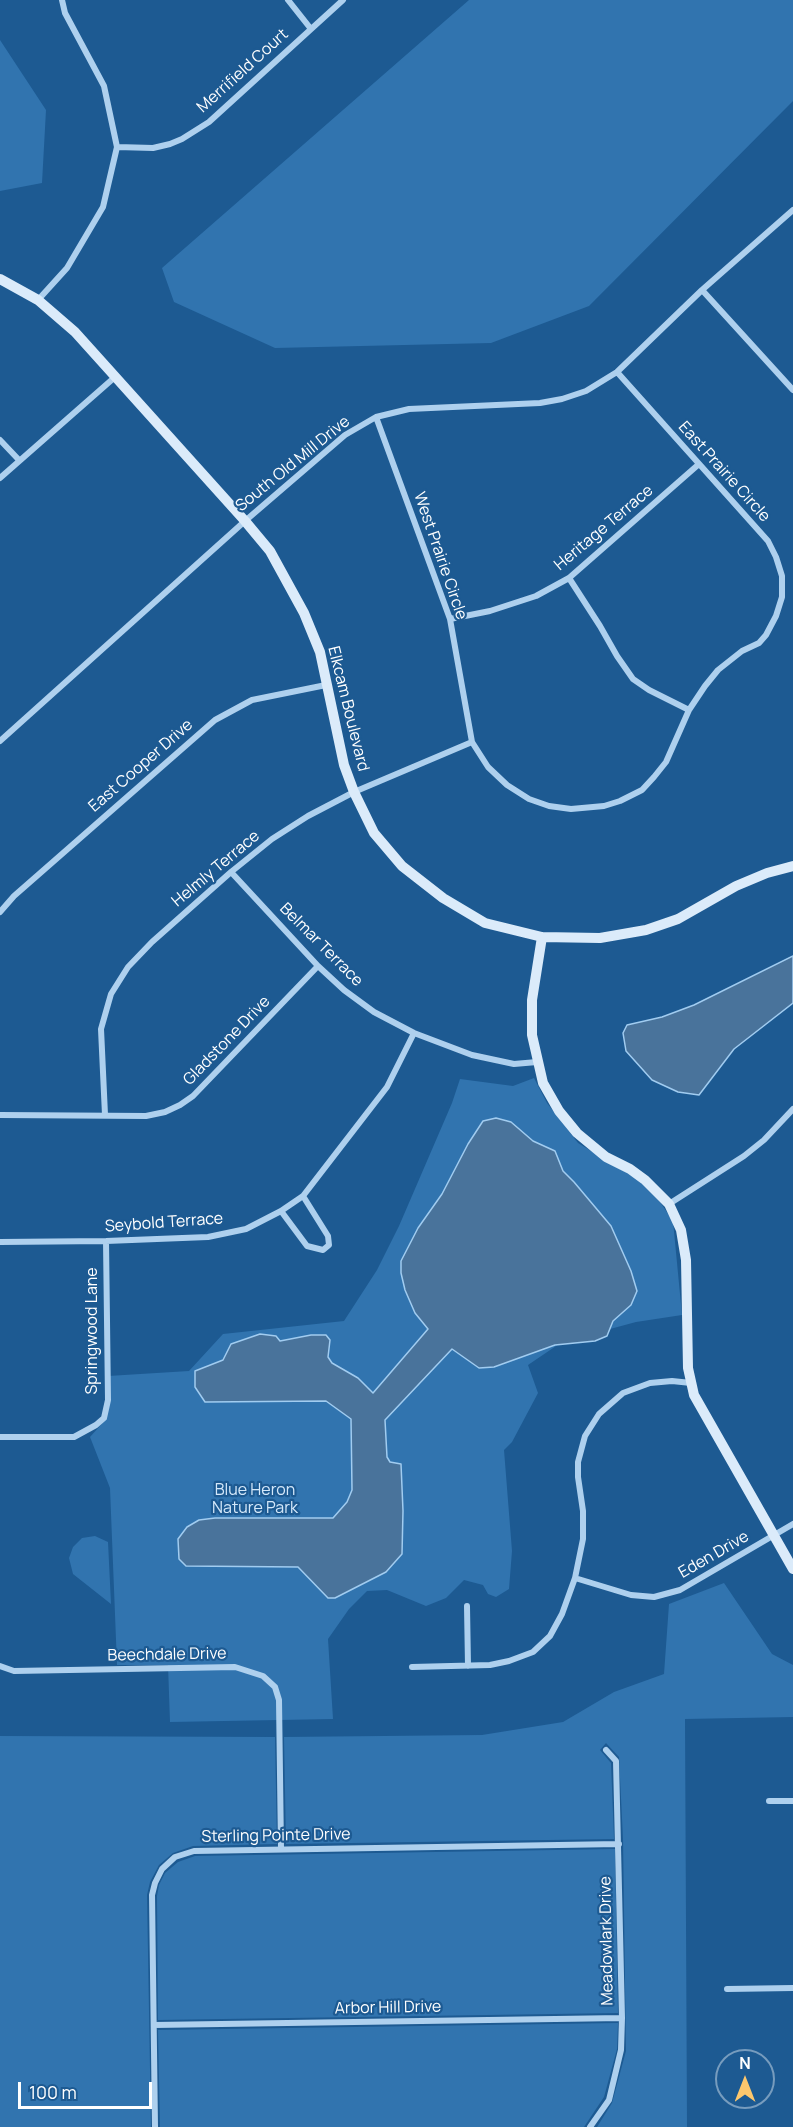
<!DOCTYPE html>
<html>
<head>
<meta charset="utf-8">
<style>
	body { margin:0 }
	#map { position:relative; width:793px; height:2127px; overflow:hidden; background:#1d5a92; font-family:Manrope,sans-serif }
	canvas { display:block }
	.north { position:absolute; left:715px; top:2049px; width:60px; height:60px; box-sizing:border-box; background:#1d5a92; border:2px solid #779cbe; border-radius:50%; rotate:0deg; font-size:16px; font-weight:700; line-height:24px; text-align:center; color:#fff }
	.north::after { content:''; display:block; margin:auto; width:21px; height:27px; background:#fdc76d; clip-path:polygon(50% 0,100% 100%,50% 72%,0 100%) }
	.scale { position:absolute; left:18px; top:2082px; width:134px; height:27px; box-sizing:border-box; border:3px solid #fff; border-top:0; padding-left:8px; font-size:18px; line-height:21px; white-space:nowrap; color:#fff; -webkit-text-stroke:4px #1d5a92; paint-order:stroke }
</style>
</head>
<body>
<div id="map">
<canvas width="793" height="2127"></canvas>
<div class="north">N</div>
<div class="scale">100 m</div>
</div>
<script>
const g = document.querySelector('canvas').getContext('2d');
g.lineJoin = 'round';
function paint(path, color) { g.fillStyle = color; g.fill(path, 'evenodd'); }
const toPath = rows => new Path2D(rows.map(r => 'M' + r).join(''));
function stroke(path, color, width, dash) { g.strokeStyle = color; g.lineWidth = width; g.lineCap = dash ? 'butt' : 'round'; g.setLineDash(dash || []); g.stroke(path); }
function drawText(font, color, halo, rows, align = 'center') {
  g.font = font + ' Manrope,sans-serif'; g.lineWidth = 4.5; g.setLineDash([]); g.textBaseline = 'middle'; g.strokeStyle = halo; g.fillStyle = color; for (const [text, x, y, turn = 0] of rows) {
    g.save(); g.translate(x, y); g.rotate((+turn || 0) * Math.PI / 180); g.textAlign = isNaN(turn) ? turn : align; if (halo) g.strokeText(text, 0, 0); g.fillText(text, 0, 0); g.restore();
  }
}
const green = toPath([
	[469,0,793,0,793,101,589,306,491,343,275,348,174,302,162,268],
	[0,40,46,110,42,183,0,191],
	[534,1078,547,1103,578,1143,637,1179,660,1202,673,1221,682,1315,636,1322,562,1342,528,1365,538,1393,512,1442,504,1450,512,1551,509,1589,496,1597,488,1594,483,1585,464,1580,446,1598,426,1606,387,1590,367,1591,349,1609,328,1639,333,1719,170,1722,168,1665,117,1665,110,1488,90,1437,107,1418,108,1376,189,1371,223,1334,344,1321,377,1270,399,1226,452,1103,460,1079,513,1086],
	[95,1536,108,1542,111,1604,73,1574,69,1558,73,1547,82,1538],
	[724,1583,772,1654,793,1665,793,1717,685,1719,687,2127,597,2127,612,2103,626,2051,623,1839,619,1757,606,1743,600,1750,611,1763,614,1839,286,1844,284,1737,482,1735,563,1722,614,1692,664,1674,669,1604],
	[0,1736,275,1737,277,1844,193,1846,173,1853,159,1865,150,1882,147,1895,151,2127,0,2127],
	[615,1849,618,2013,158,2020,157,1896,159,1885,165,1873,178,1862,195,1856],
	[618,2023,617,2049,604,2097,584,2127,160,2127,158,2030]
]);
const water = toPath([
	[793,956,793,1003,734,1049,699,1095,678,1092,652,1080,626,1051,623,1033,627,1025,662,1017,694,1005,793,956],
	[496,1118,511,1122,533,1141,555,1151,563,1171,574,1182,611,1226,631,1271,637,1291,631,1305,613,1321,607,1336,595,1341,555,1345,494,1367,479,1368,452,1349,385,1420,387,1457,390,1462,401,1464,403,1511,402,1554,386,1572,335,1598,328,1598,298,1567,186,1566,179,1559,178,1539,187,1527,199,1520,215,1518,333,1518,347,1502,352,1490,351,1419,326,1401,205,1402,195,1387,195,1371,223,1360,231,1344,260,1334,276,1336,280,1341,311,1335,326,1335,330,1340,328,1357,332,1363,358,1378,373,1393,428,1329,415,1313,405,1290,401,1273,401,1261,418,1228,442,1194,468,1144,483,1121,496,1118]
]);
const street = toPath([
	[288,0,311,29],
	[117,147,153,148,170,144,182,139,209,122,343,0],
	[702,290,793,390],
	[38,300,67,268,103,207,117,147,104,86,65,13,62,0],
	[376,417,450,619,472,742,488,767,507,785,529,799,549,806,571,809,604,806,620,801,642,790,654,777,666,762,689,710,705,686,718,670,742,651,759,643,766,635,776,616,782,597,782,576,776,557,768,541,617,372],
	[0,440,19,460],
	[0,478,115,377],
	[569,578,600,626,617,656,633,679,649,690,689,710],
	[450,619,490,611,536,596,569,578,699,464],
	[0,741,245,521,345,435,376,417,409,409,540,403,562,399,586,391,617,372,702,290,793,210],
	[231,872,318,966,344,990,374,1012,414,1033,472,1055,514,1064,537,1062],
	[0,912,14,896,215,720,252,700,326,685],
	[0,1115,146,1116,165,1112,180,1105,193,1096,318,966],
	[105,1115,101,1029,111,994,128,967,152,942,231,872,272,839,308,816,354,792,472,742],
	[669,1204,744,1156,764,1140,793,1109],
	[281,1211,307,1246,323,1250,329,1245,328,1236,303,1196],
	[0,1242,106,1241,208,1237,246,1229,281,1211,303,1196,387,1087,414,1033],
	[0,1437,74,1437,96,1425,104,1418,108,1400,106,1241],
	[575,1578,631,1595,654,1597,680,1590,793,1524],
	[467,1606,468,1666],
	[0,1666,14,1671,235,1667,263,1676,275,1687,279,1700,281,1849],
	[412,1667,490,1665,509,1661,533,1652,550,1636,562,1614,575,1578,583,1539,583,1511,578,1477,578,1462,585,1436,599,1414,623,1393,650,1383,672,1381,691,1383],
	[769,1801,793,1801],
	[727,1989,793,1988],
	[154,2025,622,2018],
	[155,2127,152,1895,155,1883,162,1869,175,1857,194,1851,619,1844],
	[590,2127,609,2100,621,2050,622,2018,616,1761,606,1750]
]);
const secondary = toPath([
	[0,279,38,300,75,332,245,521,270,551,304,613,320,652,344,765,354,792,374,833,402,866,443,898,485,923,542,937,600,938,646,930,678,919,736,886,767,873,793,866],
	[542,937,532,1000,532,1035,543,1083,559,1111,577,1133,606,1157,630,1169,645,1180,669,1204,681,1230,686,1260,688,1368,694,1395,793,1569]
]);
const streetNames = [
	["Merrifield Court",243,71,-42],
	["South Old Mill Drive",293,464,-39],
	["East Prairie Circle",724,472,48],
	["Heritage Terrace",604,528,-40],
	["West Prairie Circle",440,556,71],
	["Elkcam Boulevard",348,709,76],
	["East Cooper Drive",141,766,-41],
	["Helmly Terrace",216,869,-40],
	["Belmar Terrace",321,945,45],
	["Gladstone Drive",227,1041,-46],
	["Seybold Terrace",164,1223,-4],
	["Springwood Lane",93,1331,-90],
	["Eden Drive",714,1555,-30],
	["Beechdale Drive",167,1655,-1],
	["Sterling Pointe Drive",276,1836,-1],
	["Meadowlark Drive",607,1941,-91],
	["Arbor Hill Drive",388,2008,-1]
];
const parkNames = [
	["Blue Heron",255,1491],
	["Nature Park",255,1509]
];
paint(green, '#3174af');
paint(water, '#49739b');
stroke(water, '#a1ccf0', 1.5);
stroke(street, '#aed0ee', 6);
stroke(secondary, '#dbebfa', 10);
drawText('16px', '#fff', '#1d5a92', streetNames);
drawText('16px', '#d4e8fa', '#1d5a92', parkNames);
</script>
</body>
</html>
